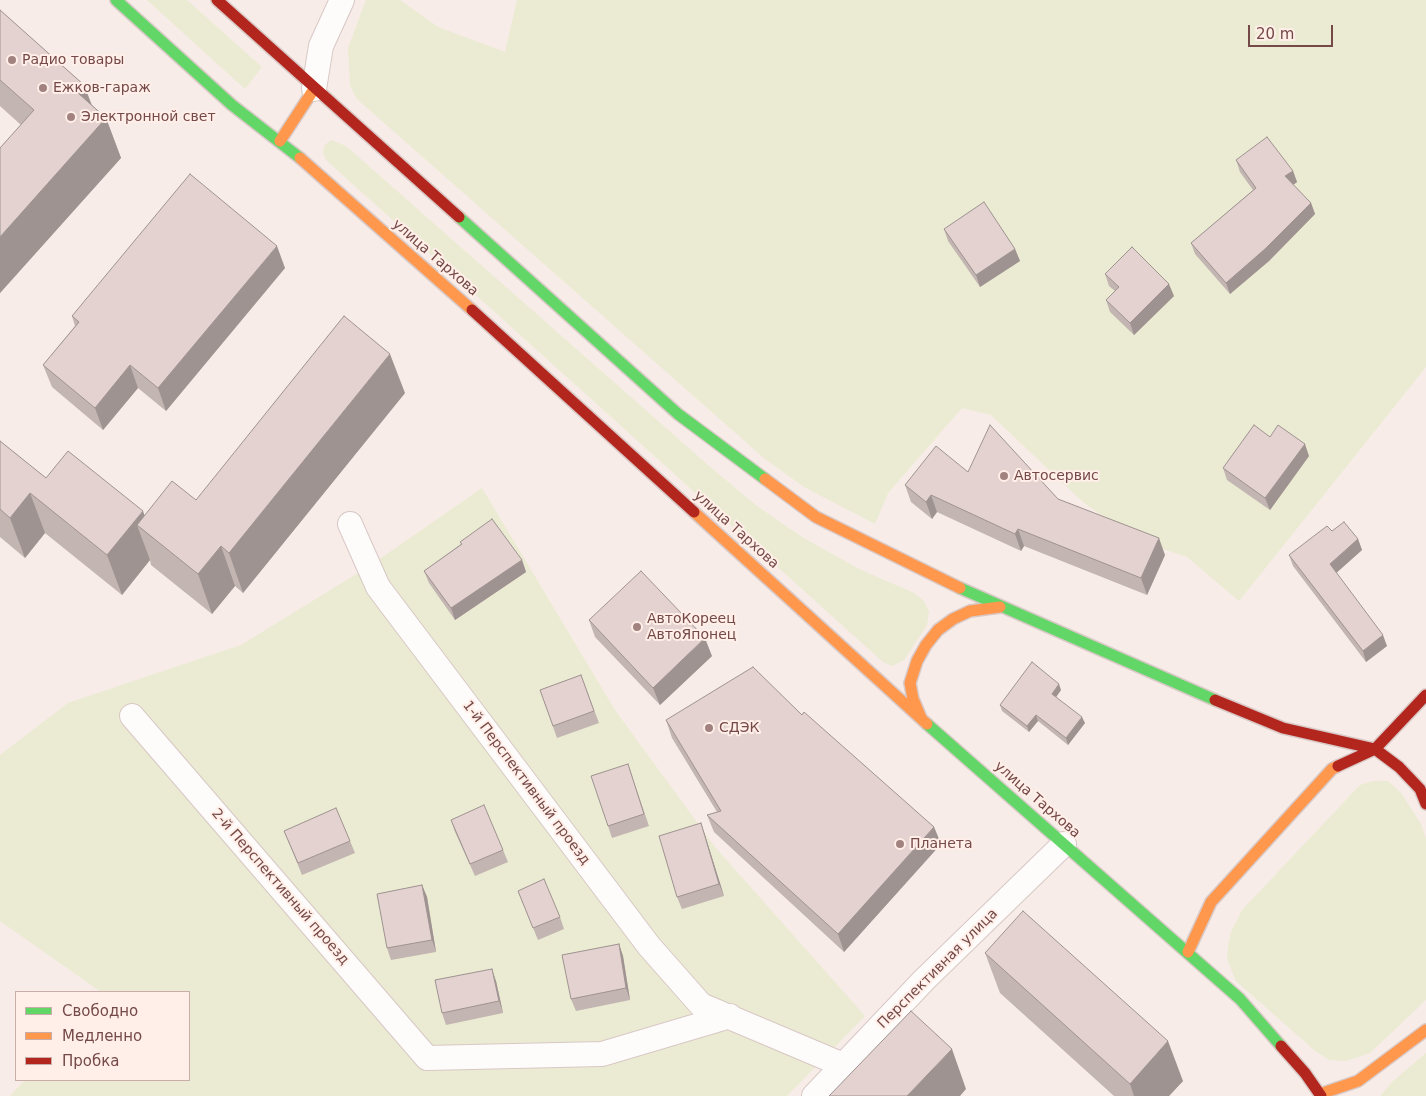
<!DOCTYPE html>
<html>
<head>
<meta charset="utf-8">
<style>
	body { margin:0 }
	#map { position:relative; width:1426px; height:1096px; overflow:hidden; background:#f7ece7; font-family:"DejaVu Sans",sans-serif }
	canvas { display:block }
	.legend { position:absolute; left:15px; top:991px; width:175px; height:90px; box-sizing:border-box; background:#ffefe8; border:1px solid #c8ada8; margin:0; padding:6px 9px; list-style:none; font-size:15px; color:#754947 }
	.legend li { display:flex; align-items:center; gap:10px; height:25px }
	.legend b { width:25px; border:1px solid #c8ada8 }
	.scale { position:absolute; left:1248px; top:25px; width:85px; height:22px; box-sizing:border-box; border:2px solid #754947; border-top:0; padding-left:6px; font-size:15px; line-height:18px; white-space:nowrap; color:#754947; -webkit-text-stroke:4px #ffefe8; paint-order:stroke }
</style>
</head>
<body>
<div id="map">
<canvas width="1426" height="1096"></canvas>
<ul class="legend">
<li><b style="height:6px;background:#63d668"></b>Свободно</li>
<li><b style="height:6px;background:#ff974d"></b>Медленно</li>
<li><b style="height:6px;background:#b3261e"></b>Пробка</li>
</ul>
<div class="scale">20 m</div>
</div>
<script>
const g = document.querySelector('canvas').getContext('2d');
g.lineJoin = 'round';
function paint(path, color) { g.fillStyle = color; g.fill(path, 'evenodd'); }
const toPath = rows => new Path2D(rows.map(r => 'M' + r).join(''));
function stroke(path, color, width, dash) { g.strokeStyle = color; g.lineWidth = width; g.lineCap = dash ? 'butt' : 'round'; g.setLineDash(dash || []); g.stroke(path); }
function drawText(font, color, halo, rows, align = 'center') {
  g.font = font + ' "DejaVu Sans",sans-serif'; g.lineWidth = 4; g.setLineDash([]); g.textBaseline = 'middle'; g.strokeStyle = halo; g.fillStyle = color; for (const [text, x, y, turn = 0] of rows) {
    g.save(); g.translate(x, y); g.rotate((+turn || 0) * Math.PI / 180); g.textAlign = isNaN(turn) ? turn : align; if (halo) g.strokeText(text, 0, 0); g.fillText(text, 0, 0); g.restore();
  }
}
const green = toPath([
	[147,0,187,0,262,67,245,89],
	[366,0,400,0,438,27,505,52,517,0,1426,0,1426,367,1239,601,1187,557,1136,540,1083,502,991,415,962,408,888,493,875,524,804,487,765,459,357,99,350,86,348,48],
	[331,140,346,146,708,465,757,506,802,537,859,569,914,593,924,601,929,612,927,625,904,660,892,666,883,662,326,160,323,152,325,145],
	[482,488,615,710,715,847,865,1016,787,1096,10,1096,25,1080,189,1080,189,992,101,992,0,921,0,755,68,703,241,645,371,565],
	[1373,781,1388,781,1401,793,1421,824,1426,839,1426,1000,1370,1053,1346,1061,1329,1060,1314,1050,1236,981,1227,959,1228,946,1231,932,1242,910,1360,785],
	[1426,1053,1426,1096,1380,1096,1392,1082]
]);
const street = toPath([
	[314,89,321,46,342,0],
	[350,524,378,587,649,946,701,1005,843,1065],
	[132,716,427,1058,602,1054,730,1016],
	[814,1096,924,980,1064,844]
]);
const fast = toPath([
	[116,0,232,105,300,158],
	[459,217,678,414,765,479],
	[960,588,1215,700],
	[927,724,1240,999,1281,1046]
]);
const slow = toPath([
	[280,141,314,89],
	[300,158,472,310],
	[765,479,816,517,960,588],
	[694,512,927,724],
	[921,718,913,699,910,683,917,661,926,645,938,630,953,619,970,611,1000,607],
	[1188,952,1211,902,1332,769,1338,766],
	[1320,1094,1358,1081,1426,1030]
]);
const jam = toPath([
	[217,0,459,217],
	[472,310,694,512],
	[1215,700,1283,728,1375,749,1399,767,1420,789,1426,804],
	[1338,766,1375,749,1426,695],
	[1281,1046,1305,1073,1321,1096]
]);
const wall = toPath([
	[0,10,84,85,92,105,106,118,121,158,0,293,0,148,21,125,0,106],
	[1236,160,1293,171,1297,182,1293,185,1311,203,1315,214,1269,261,1230,294,1195,254,1191,243,1253,190,1240,172],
	[944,229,1015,249,1020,261,980,287,948,241],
	[285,268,166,411,138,388,103,430,52,387,43,365,75,326,72,316],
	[1105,274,1174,296,1134,335,1110,312,1106,300,1115,291,1109,286],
	[405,393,243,593,235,586,212,614,151,565,150,560,122,595,45,533,25,558,0,537,0,441,46,478,144,516,196,500],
	[1309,456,1270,510,1227,480,1223,468],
	[968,472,1058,499,1165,555,1147,595,1024,546,1021,551,937,512,932,519,911,502,905,485],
	[1332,531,1358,539,1362,550,1336,573,1387,646,1366,662,1293,566,1289,555],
	[460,542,522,560,526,572,455,620,429,583,424,571,461,544],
	[589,620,712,656,660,705,595,637],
	[581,675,599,723,557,738,540,690],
	[1061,690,1056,697,1085,723,1068,745,1038,721,1029,732,1002,711,1000,705],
	[802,715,934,827,941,844,844,952,714,832,707,815,717,812,672,738,666,720],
	[628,764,649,826,612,838,608,826],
	[451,820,503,850,508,862,475,876,455,832],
	[701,823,724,896,682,909,677,897],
	[284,831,350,841,355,853,302,875],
	[422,885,427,897,436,952,391,960,387,948],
	[518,891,560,917,564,929,538,940],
	[619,944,623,956,630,1000,576,1011,571,999],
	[985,953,1183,1081,1169,1096,1114,1096,1000,993],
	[496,981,503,1013,446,1025,442,1013]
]);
const shadedWall = toPath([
	[84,85,99,125,78,93],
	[106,118,121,158,0,293,0,237],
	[1293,171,1297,182,1289,188,1285,176],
	[1311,203,1315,214,1269,261,1230,294,1226,283],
	[277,246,285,268,166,411,158,388],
	[1015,249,1020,261,980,287,976,275],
	[1169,284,1174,296,1134,335,1130,323],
	[390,354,405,393,243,593,229,553],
	[130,365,138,388,103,430,95,408],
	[1305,444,1309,456,1270,510,1265,498],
	[30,493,45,533,25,558,10,518],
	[931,495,937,512,932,519,926,502],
	[143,511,152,537,137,525,150,560,122,595,107,555],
	[1018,529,1024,546,1021,551,1015,534],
	[1159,538,1165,555,1147,595,1141,578],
	[1358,539,1362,550,1334,575,1330,564],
	[221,546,235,586,212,614,198,574],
	[522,560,526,572,455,620,451,608],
	[1383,635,1387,646,1366,662,1363,651],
	[705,638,712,656,660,705,653,688],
	[1059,684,1061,690,1054,700,1052,694],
	[1036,715,1038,721,1029,732,1027,726],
	[1082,717,1085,723,1068,745,1066,738],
	[701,823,705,835,724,896,719,884],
	[934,827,941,844,844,952,838,934],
	[422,885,427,897,436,952,432,940],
	[619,944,623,956,630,1000,626,988],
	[492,969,496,981,503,1013,499,1001],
	[1168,1041,1183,1081,1169,1096,1134,1096,1130,1084],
	[952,1049,966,1089,960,1096,907,1096]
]);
const building = toPath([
	[0,10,84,85,78,93,106,118,0,237,0,148,34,110,0,80,0,10],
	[1267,137,1293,171,1285,176,1311,203,1265,249,1226,283,1191,243,1256,188,1236,160,1267,137],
	[190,174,277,246,158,388,130,365,95,408,43,365,79,322,72,316,190,174],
	[984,202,1015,249,976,275,944,229,984,202],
	[1132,247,1169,284,1130,323,1106,300,1119,287,1105,274,1132,247],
	[344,316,390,354,229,553,221,546,198,574,137,525,172,481,196,500,344,316],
	[990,425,1058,499,1159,538,1141,578,1018,529,1015,534,931,495,926,502,905,485,936,446,968,472,990,425],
	[1254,425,1270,437,1278,425,1305,444,1265,498,1223,468,1254,425],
	[0,441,46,478,68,451,143,511,107,555,30,493,10,518,0,509,0,441],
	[492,519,522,560,451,608,424,571,462,544,460,542,492,519],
	[1344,522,1358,539,1330,564,1383,635,1363,651,1289,555,1327,526,1332,531,1344,522],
	[641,571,705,638,653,688,589,620,641,571],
	[1032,662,1059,684,1052,694,1082,717,1066,738,1036,715,1027,726,1000,705,1032,662],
	[753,667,802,715,804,712,934,827,838,934,707,815,721,811,666,720,753,667],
	[581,675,594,711,553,726,540,690,581,675],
	[628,764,644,814,608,826,591,776,628,764],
	[484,805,503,850,470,864,451,820,484,805],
	[336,808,350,841,298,863,284,831,336,808],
	[701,823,719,884,677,897,659,836,701,823],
	[544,879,560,917,533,928,518,891,544,879],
	[422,885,432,940,387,948,377,894,422,885],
	[1023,911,1168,1041,1130,1084,985,953,1023,911],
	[619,944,626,988,571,999,562,955,619,944],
	[492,969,499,1001,442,1013,435,980,492,969],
	[911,1011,952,1049,907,1096,829,1096,911,1011]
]);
const markers = [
	[12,60,5,"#a2827f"],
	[43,88,5,"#a2827f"],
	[71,117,5,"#a2827f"],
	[1004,476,5,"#a2827f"],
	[637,627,5,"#a2827f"],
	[709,728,5,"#a2827f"],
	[900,844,5,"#a2827f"]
];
const poiNames = [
	["Радио товары",22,60],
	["Ежков-гараж",53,88],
	["Электронной свет",81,117],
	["Автосервис",1014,476],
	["АвтоКореец",647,619],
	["АвтоЯпонец",647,635],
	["СДЭК",719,728],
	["Планета",910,844]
];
const streetNames = [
	["улица Тархова",435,258,41],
	["улица Тархова",736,530,42],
	["1-й Перспективный проезд",526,783,53],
	["улица Тархова",1037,800,41],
	["2-й Перспективный проезд",280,887,49],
	["Перспективная улица",938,969,-45]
];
paint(green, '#eaebd2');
stroke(street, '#d8c8c5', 26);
stroke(fast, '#d9c9c7', 14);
stroke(slow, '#d9c9c7', 14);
stroke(jam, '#d9c9c7', 14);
stroke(street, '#fefcfb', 24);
stroke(fast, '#63d668', 11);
stroke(slow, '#ff974d', 11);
stroke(jam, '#b3261e', 11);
paint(wall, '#c3b5b2');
paint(shadedWall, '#9f9391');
paint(building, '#e3d2cf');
stroke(building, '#9f9391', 1);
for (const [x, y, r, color] of markers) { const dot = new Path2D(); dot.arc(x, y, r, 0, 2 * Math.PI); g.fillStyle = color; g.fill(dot); stroke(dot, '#ffefe8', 2); }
drawText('14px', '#754947', '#ffefe8', poiNames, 'left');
drawText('14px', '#754947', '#ffefe8', streetNames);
</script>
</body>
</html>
